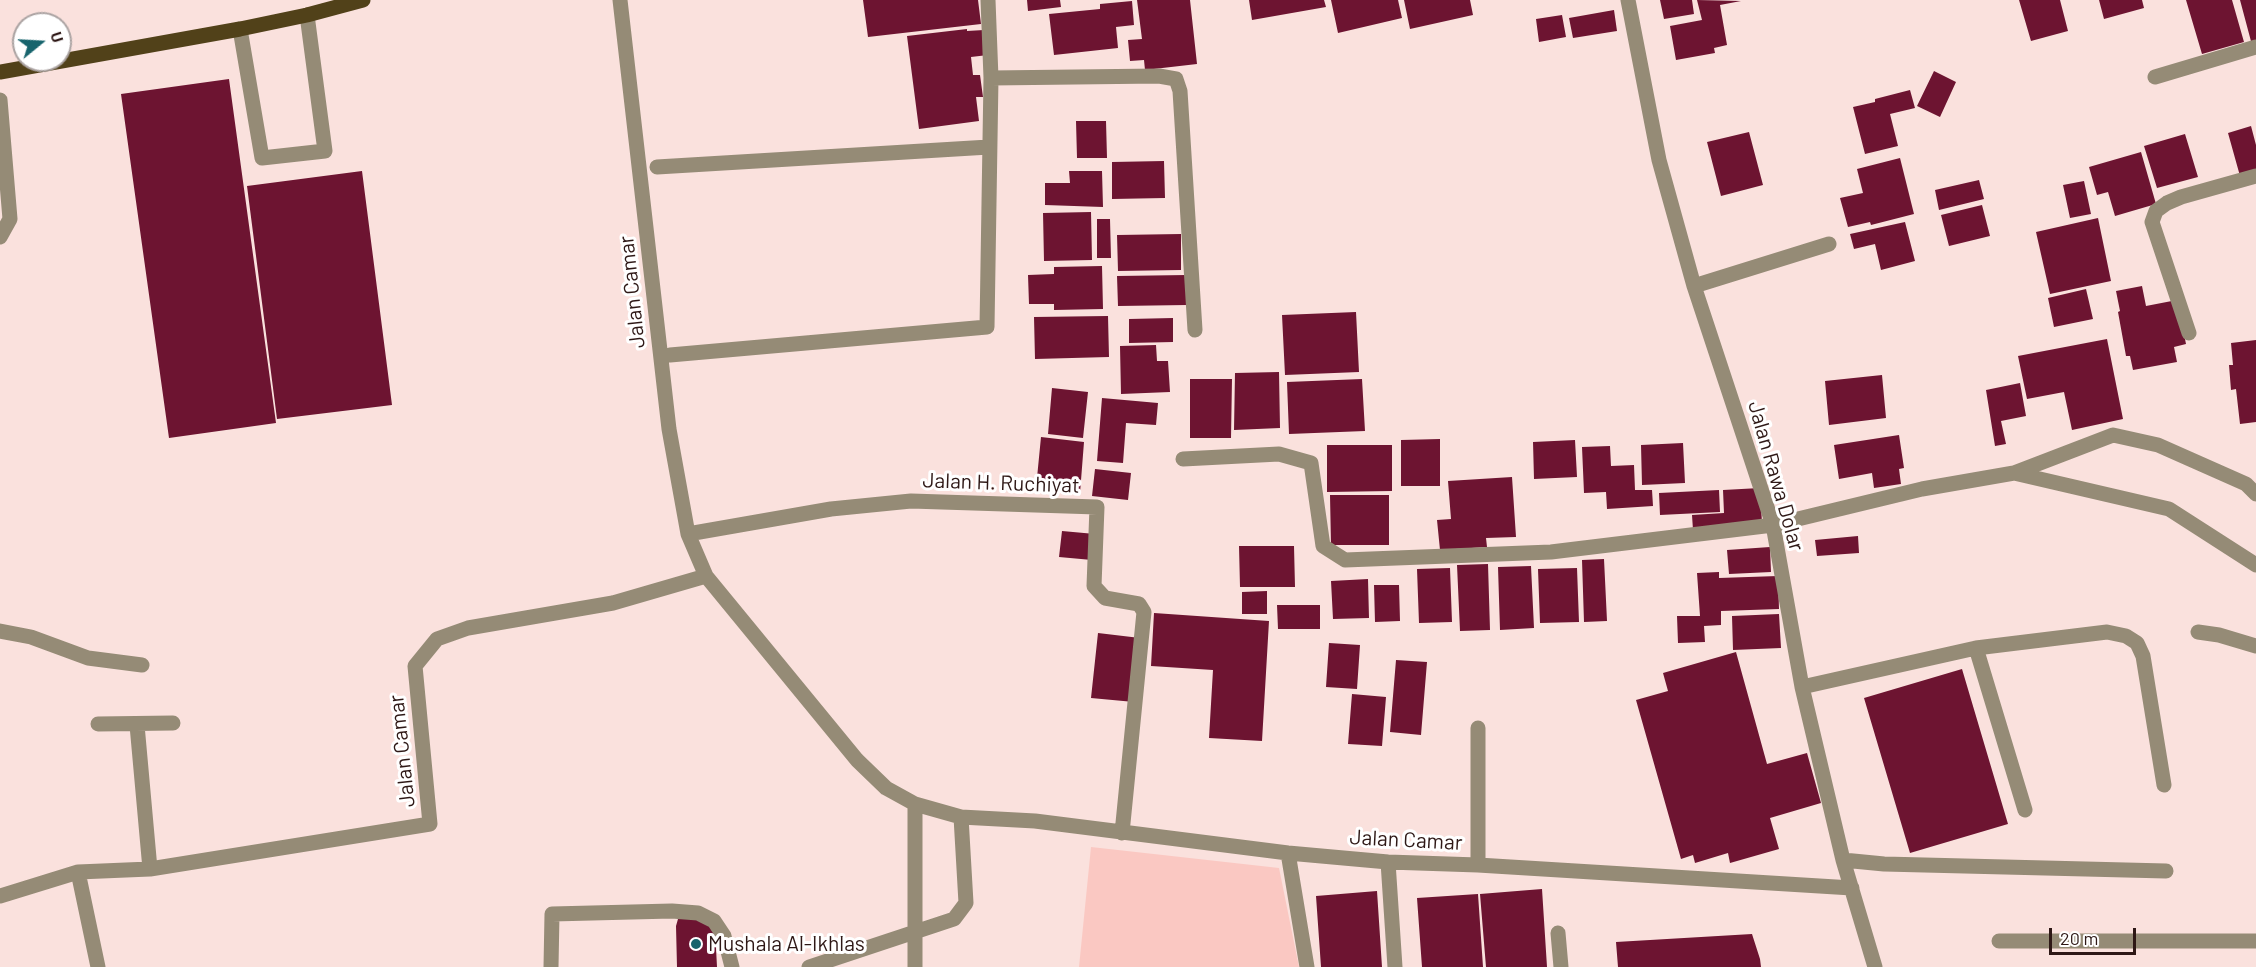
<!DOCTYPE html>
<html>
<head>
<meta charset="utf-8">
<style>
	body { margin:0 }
	#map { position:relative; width:2256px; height:967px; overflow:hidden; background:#fae1dd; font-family:Barlow,sans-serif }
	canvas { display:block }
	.north { position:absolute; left:12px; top:12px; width:60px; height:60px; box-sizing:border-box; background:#fff; border:2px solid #aba3a2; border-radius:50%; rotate:72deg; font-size:16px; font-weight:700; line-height:24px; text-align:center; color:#2e1816 }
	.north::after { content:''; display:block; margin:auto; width:21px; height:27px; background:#17646d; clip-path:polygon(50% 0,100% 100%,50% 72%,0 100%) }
	.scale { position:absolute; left:2049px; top:928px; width:87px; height:27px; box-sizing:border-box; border:3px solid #2e1816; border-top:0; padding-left:8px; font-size:18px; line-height:21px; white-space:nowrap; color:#2e1816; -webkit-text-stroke:4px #fff; paint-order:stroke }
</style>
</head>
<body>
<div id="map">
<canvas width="2256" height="967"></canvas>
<div class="north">U</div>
<div class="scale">20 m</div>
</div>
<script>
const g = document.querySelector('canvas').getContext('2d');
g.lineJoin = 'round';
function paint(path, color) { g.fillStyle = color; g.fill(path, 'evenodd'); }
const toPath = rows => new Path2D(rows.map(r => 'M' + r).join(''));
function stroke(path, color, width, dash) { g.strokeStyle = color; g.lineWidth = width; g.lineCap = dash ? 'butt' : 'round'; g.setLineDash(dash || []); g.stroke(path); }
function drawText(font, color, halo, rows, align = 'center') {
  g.font = font + ' Barlow,sans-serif'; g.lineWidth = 6; g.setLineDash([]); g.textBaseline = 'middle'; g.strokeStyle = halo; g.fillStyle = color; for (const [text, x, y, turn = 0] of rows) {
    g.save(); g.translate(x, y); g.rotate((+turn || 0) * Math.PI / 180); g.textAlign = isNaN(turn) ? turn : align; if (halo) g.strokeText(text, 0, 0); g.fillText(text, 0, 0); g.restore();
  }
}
const green = toPath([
	[1091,847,1279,868,1299,967,1079,967]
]);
const building = toPath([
	[863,0,978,0,981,24,868,37],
	[1027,0,1060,0,1061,7,1028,11],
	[1137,0,1190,0,1197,64,1145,70,1144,60,1130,61,1128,40,1142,39],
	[1249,0,1324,0,1326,7,1252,20],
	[1331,0,1398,0,1402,18,1338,33],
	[1404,0,1470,0,1473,15,1410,29],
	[1660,0,1692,0,1694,14,1664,19],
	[1697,0,1741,1,1720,5,1727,45,1714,48,1715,53,1676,60,1670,26,1702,20],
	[2019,0,2060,0,2068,31,2031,41],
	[2099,0,2142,0,2144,8,2104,19],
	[2186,0,2232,0,2244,42,2202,54],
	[2240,0,2256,0,2256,44,2252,45],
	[1132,1,1134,25,1116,27,1118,48,1054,55,1049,14,1100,9,1100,4],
	[1614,10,1617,31,1573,38,1569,18],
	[1562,15,1566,37,1539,42,1536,19],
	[967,29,967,31,984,30,988,55,971,57,973,75,980,75,983,97,976,97,979,121,919,129,907,36],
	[1934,71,1956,82,1940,117,1917,106],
	[229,79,276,423,169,438,121,94],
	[1910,90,1915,108,1890,114,1898,146,1865,154,1853,107,1875,102,1875,99],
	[1076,121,1106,121,1107,158,1077,158],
	[2251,126,2256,145,2256,171,2240,176,2228,133],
	[1749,132,1763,185,1721,196,1707,142],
	[2185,134,2198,177,2157,188,2144,146],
	[2141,152,2156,204,2115,216,2108,192,2097,195,2089,167],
	[1900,158,1914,214,1871,225,1870,222,1848,227,1840,198,1863,193,1857,169],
	[1164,161,1165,198,1112,199,1112,162],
	[362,171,392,405,277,419,247,186],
	[1069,171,1102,171,1103,207,1045,205,1045,183,1070,183],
	[1979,180,1984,199,1939,210,1935,190],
	[2084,181,2091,214,2070,218,2063,185],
	[1982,205,1990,236,1949,246,1941,215],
	[1091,212,1092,260,1044,261,1043,213],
	[2098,218,2111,281,2050,294,2036,232],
	[1097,219,1110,219,1111,258,1097,258],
	[1905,222,1915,261,1881,270,1875,244,1854,249,1850,234],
	[1181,234,1181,270,1118,271,1117,235],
	[1102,266,1103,309,1054,310,1054,304,1029,304,1028,275,1054,274,1054,267],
	[1187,275,1187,305,1118,306,1117,276],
	[2142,286,2146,306,2177,300,2186,344,2174,347,2177,362,2133,370,2130,356,2126,356,2118,312,2120,311,2116,291],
	[2086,289,2093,319,2054,327,2048,298],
	[1356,312,1359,372,1285,375,1282,315],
	[1108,316,1109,357,1035,359,1034,317],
	[1173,318,1173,342,1129,343,1129,319],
	[2107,339,2123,419,2072,430,2064,392,2027,399,2018,356],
	[2256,340,2256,422,2240,424,2236,389,2231,390,2229,365,2233,365,2231,343],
	[1156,345,1157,361,1168,361,1170,392,1121,394,1120,346],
	[1279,372,1280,428,1234,430,1235,373],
	[1882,375,1886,418,1829,425,1825,381],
	[1190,379,1232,379,1231,438,1190,438],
	[1362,379,1365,431,1289,434,1287,382],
	[2020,383,2026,416,2001,421,2006,444,1995,446,1986,390],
	[1052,388,1088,392,1083,438,1048,434],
	[1102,398,1158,403,1156,425,1126,423,1123,463,1097,461],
	[1899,435,1904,468,1899,469,1901,484,1874,488,1872,473,1839,479,1834,445],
	[1041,437,1084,442,1080,493,1036,488],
	[1440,439,1440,486,1401,486,1401,440],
	[1575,440,1577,477,1534,479,1533,442],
	[1683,443,1685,483,1642,485,1641,445],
	[1327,445,1392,445,1392,491,1327,492],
	[1610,446,1611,466,1634,465,1635,490,1652,490,1653,506,1607,509,1606,492,1584,493,1582,447],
	[1095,469,1131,473,1128,500,1092,496],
	[1512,477,1516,537,1486,538,1487,547,1440,550,1437,520,1451,519,1448,481],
	[1760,488,1762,523,1693,530,1692,515,1724,513,1723,490],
	[1719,490,1720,512,1660,515,1659,493],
	[1330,495,1389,495,1389,545,1331,545],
	[1062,531,1095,534,1092,560,1059,557],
	[1858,536,1859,553,1817,556,1815,540],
	[1239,546,1294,546,1295,587,1240,587],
	[1770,547,1771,572,1729,574,1727,550],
	[1604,559,1607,621,1584,622,1582,560],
	[1488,564,1490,630,1460,631,1457,565],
	[1531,566,1534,628,1500,630,1498,567],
	[1450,568,1452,622,1419,623,1417,569],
	[1577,568,1579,622,1540,623,1538,569],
	[1719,572,1719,578,1778,576,1779,609,1721,611,1721,625,1704,626,1705,642,1678,643,1677,616,1700,616,1697,573],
	[1368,579,1369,618,1333,619,1331,581],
	[1374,585,1399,585,1400,621,1375,622],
	[1267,591,1267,614,1242,614,1242,592],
	[1277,605,1320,605,1320,629,1278,629],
	[1154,613,1269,621,1262,741,1209,738,1213,670,1151,666],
	[1779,614,1781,648,1733,650,1732,616],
	[1098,633,1140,638,1134,702,1091,698],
	[1329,643,1360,645,1357,689,1326,687],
	[1736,652,1767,764,1807,753,1821,803,1770,818,1779,849,1730,863,1728,853,1695,863,1693,855,1681,859,1636,700,1668,691,1663,673],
	[1396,660,1427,662,1421,735,1390,732],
	[1962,669,2008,824,1910,853,1864,698],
	[1352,694,1386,697,1382,746,1348,744],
	[1542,889,1547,967,1486,967,1480,894],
	[1377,891,1382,967,1321,967,1316,896],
	[1478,894,1483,967,1422,967,1417,898],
	[701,917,715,929,717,967,677,967,676,926,678,919],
	[1752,934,1760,959,1761,967,1618,967,1616,942]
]);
const minor = toPath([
	[620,0,669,429,688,534,706,576,857,760,886,788,915,804,961,817,1035,821,1288,853,1388,862,1478,865,1852,888],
	[1628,0,1659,160,1694,286,1773,525,1802,687,1843,860,1875,967],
	[240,29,262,158,325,151,307,15],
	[2155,77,2256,47],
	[991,78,1159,76,1176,79,1180,91,1195,330],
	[0,100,10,219,0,237],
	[657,167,989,147],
	[1694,286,1829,244],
	[2189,333,2152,222,2156,211,2167,203,2181,197,2256,176],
	[670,355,987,327,991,78,988,0],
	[1183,459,1279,454,1311,463,1323,546,1345,560,1551,552,1773,525,1922,489,2014,473,2113,435,2158,445,2246,484,2256,494],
	[2014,473,2169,509,2256,565],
	[688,534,831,509,911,501,1097,507,1094,586,1105,598,1139,604,1144,612,1122,833],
	[0,631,31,637,88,658,142,665],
	[2198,632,2219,635,2256,646],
	[1976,648,2025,810],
	[1802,687,1976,648,2107,632,2126,636,2137,643,2143,656,2164,785],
	[98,724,173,723],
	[137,725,150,869],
	[915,804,915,967],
	[1288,853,1307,967],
	[1843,860,1884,864,2166,871],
	[1388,862,1395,967],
	[1478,865,1478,728],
	[78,872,98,967],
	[0,896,78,872,150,869,430,824,415,666,437,639,468,628,613,603,706,576],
	[1558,933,1561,967],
	[1999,941,2256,941],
	[551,967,552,914,672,911,698,913,714,921,724,936,732,967],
	[809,967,954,919,966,903,961,817]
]);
const major = toPath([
	[0,72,240,29,307,15,363,0]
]);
const markers = [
	[696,944,6,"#17646d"]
];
const streetNames = [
	["Jalan Camar",632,292,-96],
	["Jalan Rawa Dolar",1776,476,74],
	["Jalan H. Ruchiyat",1001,483,2],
	["Jalan Camar",402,751,-96],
	["Jalan Camar",1406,840,3]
];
const poiNames = [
	["Mushala Al-Ikhlas",708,944]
];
paint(green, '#fac8c2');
paint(building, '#6d1431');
stroke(minor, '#958b76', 15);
stroke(major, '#514119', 15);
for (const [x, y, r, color] of markers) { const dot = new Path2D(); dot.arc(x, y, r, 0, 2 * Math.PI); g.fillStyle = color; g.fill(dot); stroke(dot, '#fff', 2); }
drawText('21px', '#2e1816', '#fff', streetNames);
drawText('21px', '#2e1816', '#fff', poiNames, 'left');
</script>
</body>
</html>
